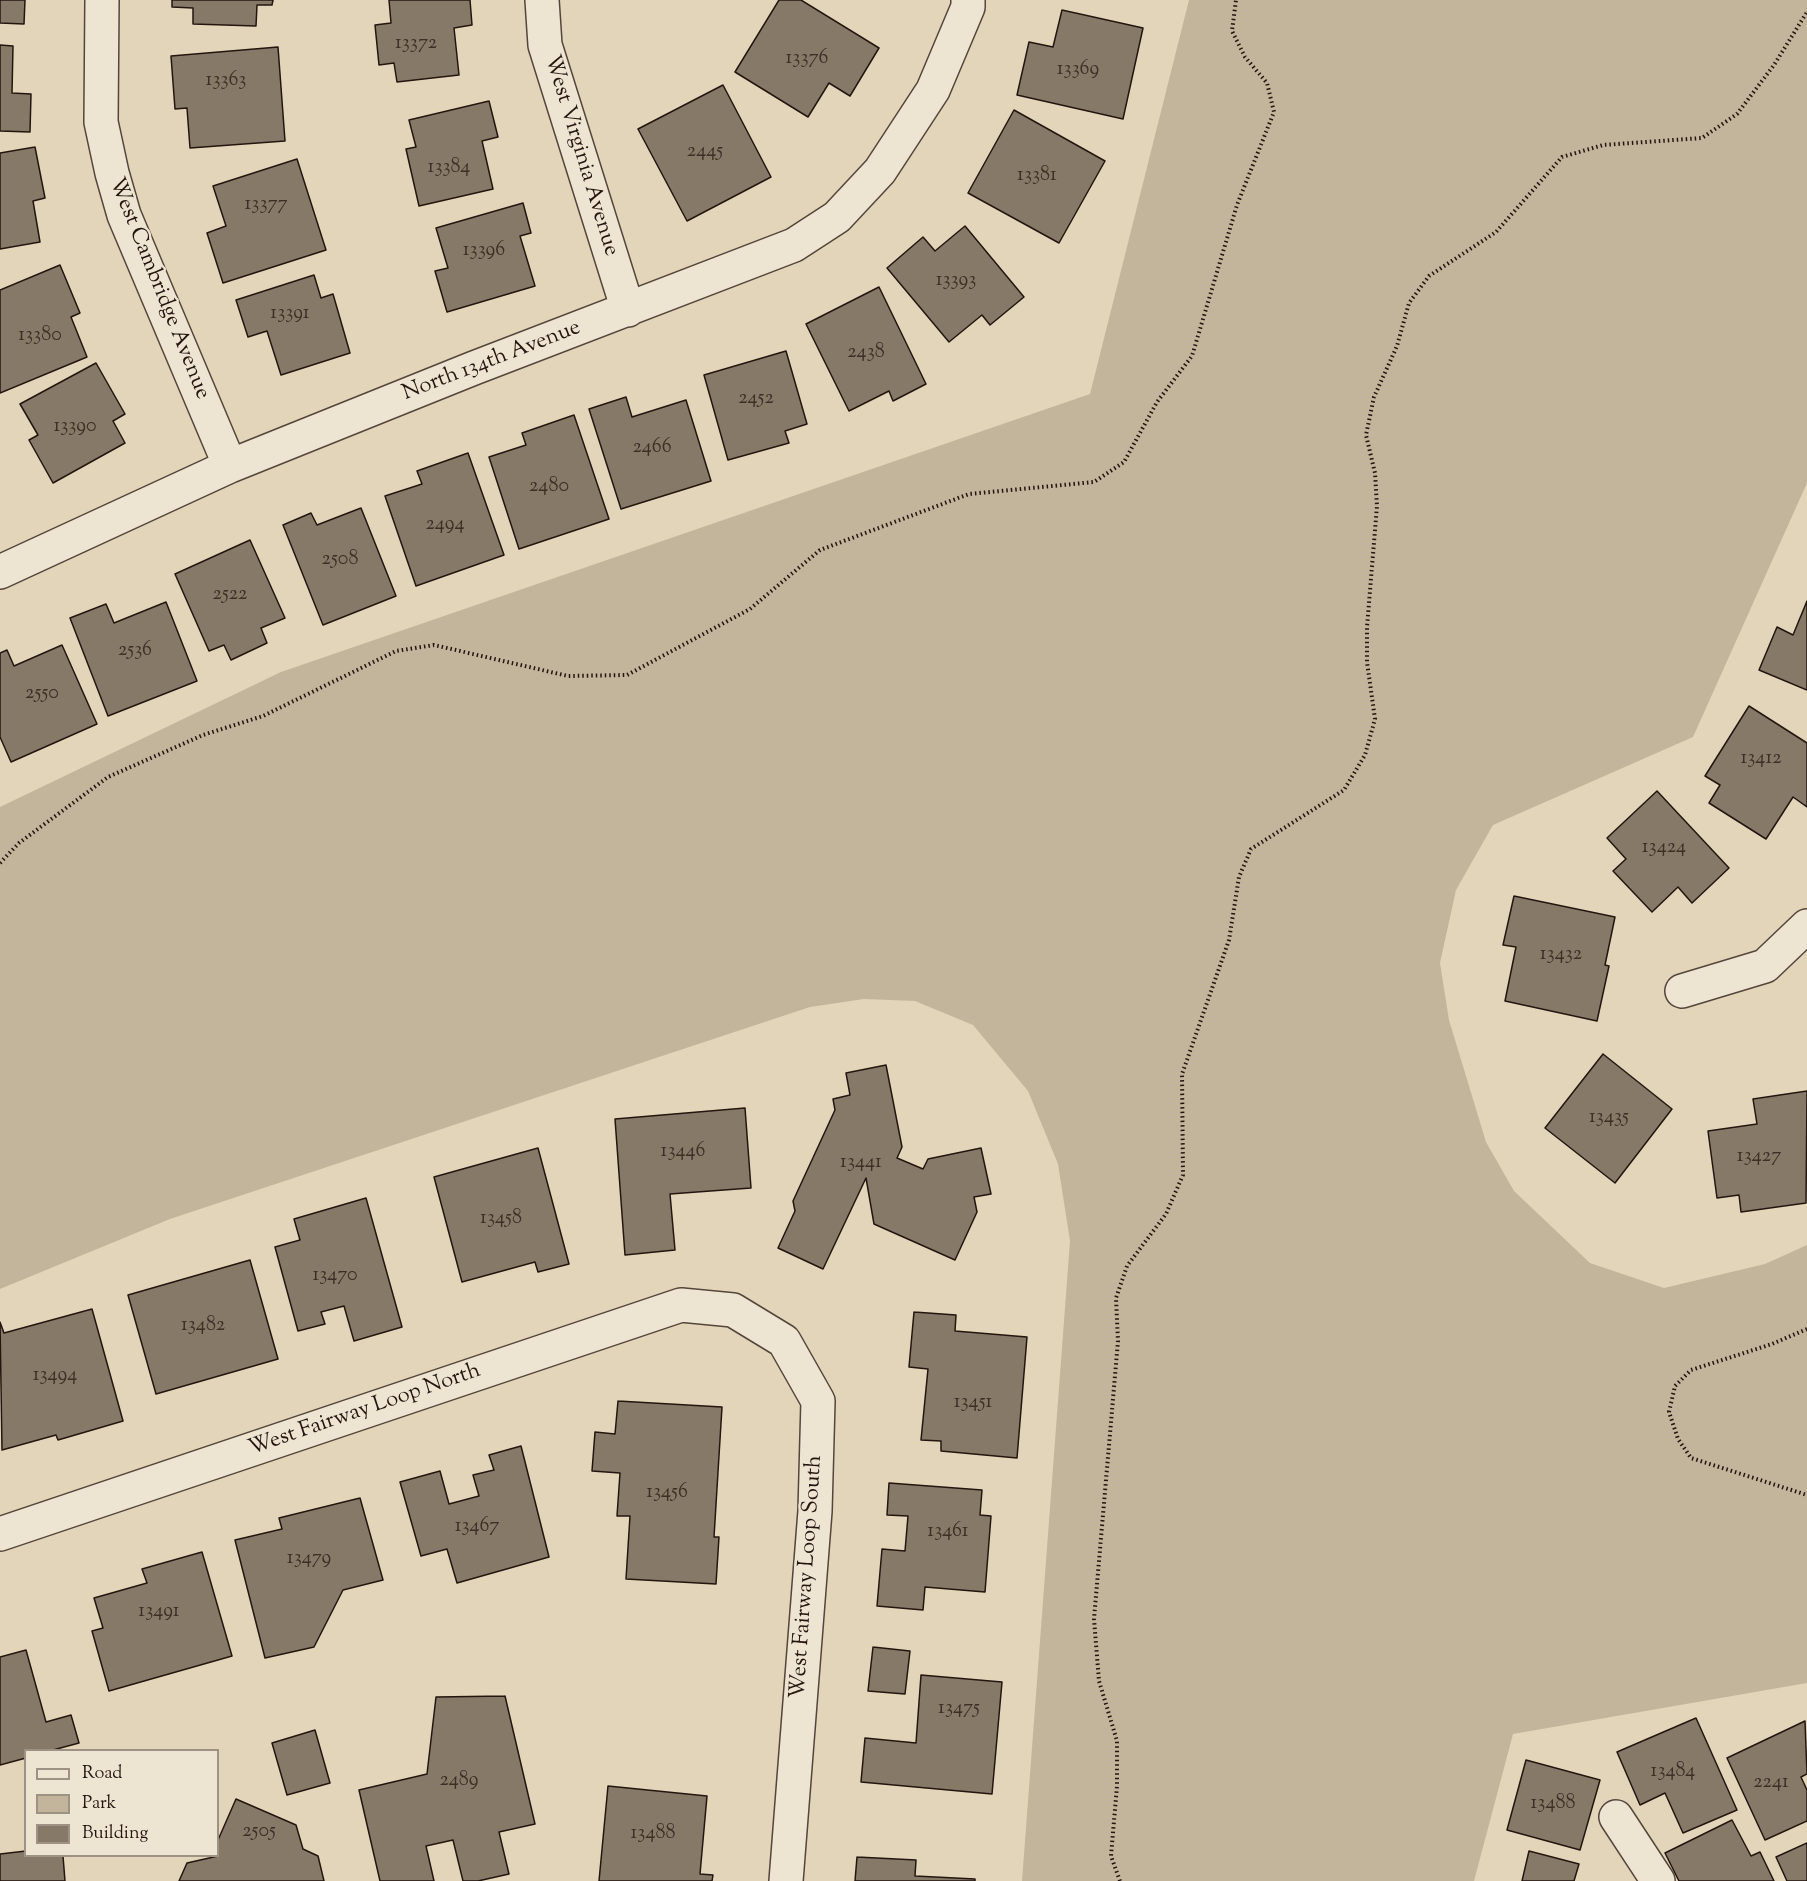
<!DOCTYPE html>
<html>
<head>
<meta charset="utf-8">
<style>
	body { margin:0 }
	#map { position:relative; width:1807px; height:1881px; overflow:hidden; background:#e3d5b9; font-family:"Sorts Mill Goudy",serif }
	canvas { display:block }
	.legend { position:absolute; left:24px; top:1749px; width:195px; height:108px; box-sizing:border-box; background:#ede4d2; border:2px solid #9d9284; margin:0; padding:8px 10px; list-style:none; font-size:18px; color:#24160f }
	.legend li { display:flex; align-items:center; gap:12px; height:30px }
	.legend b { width:30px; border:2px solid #9d9284 }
</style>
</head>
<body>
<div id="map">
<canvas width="1807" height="1881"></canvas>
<ul class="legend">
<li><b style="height:8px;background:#ede4d2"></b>Road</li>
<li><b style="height:16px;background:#c3b59c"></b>Park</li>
<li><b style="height:16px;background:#877967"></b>Building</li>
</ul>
</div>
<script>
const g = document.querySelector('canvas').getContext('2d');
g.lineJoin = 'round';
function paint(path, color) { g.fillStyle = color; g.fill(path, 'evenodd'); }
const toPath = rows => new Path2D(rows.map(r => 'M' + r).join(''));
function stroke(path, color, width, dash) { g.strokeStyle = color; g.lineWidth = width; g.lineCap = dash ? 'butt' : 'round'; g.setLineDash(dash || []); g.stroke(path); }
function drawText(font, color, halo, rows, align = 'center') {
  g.font = font + ' "Sorts Mill Goudy",serif'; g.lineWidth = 4.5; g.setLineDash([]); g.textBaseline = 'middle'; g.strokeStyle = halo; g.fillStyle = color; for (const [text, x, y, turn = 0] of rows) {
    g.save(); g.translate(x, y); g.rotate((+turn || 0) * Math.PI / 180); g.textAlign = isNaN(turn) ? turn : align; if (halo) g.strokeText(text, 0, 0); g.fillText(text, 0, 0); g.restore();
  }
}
const green = toPath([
	[1189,0,1807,0,1807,483,1693,737,1493,825,1456,890,1440,963,1449,1020,1486,1142,1514,1191,1590,1263,1664,1288,1765,1264,1807,1245,1807,1683,1513,1734,1474,1881,1022,1881,1070,1241,1058,1164,1028,1091,973,1025,915,1001,864,999,810,1007,170,1219,0,1289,0,807,281,672,1090,394]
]);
const building = toPath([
	[0,0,25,0,24,24,0,23,0,0],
	[172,0,273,0,272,5,257,5,256,26,193,24,193,8,172,7,172,0],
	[389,0,470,0,472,25,454,28,459,75,397,82,394,63,379,65,375,25,391,23,389,0],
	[779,0,801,0,879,48,850,96,829,83,808,117,735,72,779,0],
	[1062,10,1143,28,1123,119,1017,95,1029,42,1053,47,1062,10],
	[0,45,13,46,12,93,31,94,30,132,0,131,0,45],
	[278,47,285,141,190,148,187,108,175,109,171,56,278,47],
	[723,85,771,177,687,221,638,129,723,85],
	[489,101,498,137,482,141,493,189,419,206,406,149,416,147,409,120,489,101],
	[1014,110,1105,161,1059,243,968,193,1014,110],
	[35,147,45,198,33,201,40,242,0,249,0,153,35,147],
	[297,159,326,250,223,283,207,233,226,226,213,186,297,159],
	[523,203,531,233,520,236,535,286,447,312,435,271,448,268,436,228,523,203],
	[965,226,1024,297,990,325,982,315,949,342,887,268,923,237,935,251,965,226],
	[60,265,80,313,71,317,87,357,0,393,0,290,60,265],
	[314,275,321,298,333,294,350,353,281,375,267,331,248,337,236,300,314,275],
	[879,287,926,384,893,401,889,391,849,411,806,324,879,287],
	[786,351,807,424,785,431,789,443,728,460,704,375,786,351],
	[96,363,125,414,113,421,125,443,53,483,29,440,38,435,20,404,96,363],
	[626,397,632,417,686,400,711,481,621,509,589,409,626,397],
	[574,415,609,519,519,549,489,457,526,445,522,433,574,415],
	[468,453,504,555,416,586,385,496,422,484,417,471,468,453],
	[361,508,396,596,323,625,283,525,311,513,317,525,361,508],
	[250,540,285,618,261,628,267,643,231,660,224,645,209,651,175,574,250,540],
	[1807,601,1807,690,1759,670,1777,627,1793,635,1807,601],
	[166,602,197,681,108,716,70,618,106,604,114,623,166,602],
	[62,645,97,724,11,762,0,737,0,653,7,650,14,666,62,645],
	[1749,706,1807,743,1807,807,1793,797,1766,839,1709,803,1720,785,1705,776,1749,706],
	[1657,791,1729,868,1692,903,1678,887,1652,912,1613,871,1626,859,1607,838,1657,791],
	[1514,896,1615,917,1605,965,1609,966,1597,1021,1505,1001,1516,947,1503,945,1514,896],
	[1603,1054,1672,1109,1615,1183,1545,1128,1603,1054],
	[886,1065,902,1147,897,1158,923,1169,928,1159,981,1148,991,1194,974,1197,977,1212,955,1260,874,1224,866,1178,823,1269,778,1248,795,1211,793,1201,835,1110,833,1099,850,1095,846,1073,886,1065],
	[1807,1091,1806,1203,1741,1212,1739,1195,1717,1198,1708,1131,1757,1124,1753,1099,1807,1091],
	[745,1108,751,1188,670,1194,675,1250,625,1255,615,1119,745,1108],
	[538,1148,569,1264,538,1272,535,1262,462,1282,434,1177,538,1148],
	[366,1198,402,1327,354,1341,344,1306,321,1312,325,1324,298,1331,275,1247,300,1240,294,1219,366,1198],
	[250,1260,278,1359,156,1394,128,1295,250,1260],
	[92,1309,123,1421,58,1440,56,1435,2,1450,0,1322,4,1333,92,1309],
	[914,1312,956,1315,955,1331,1027,1337,1017,1458,941,1451,941,1441,921,1440,928,1369,909,1367,914,1312],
	[618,1401,722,1407,714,1537,719,1537,716,1584,626,1579,630,1516,617,1516,620,1473,592,1471,595,1432,615,1434,618,1401],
	[521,1446,549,1557,457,1583,447,1549,421,1556,400,1482,440,1471,449,1504,479,1496,473,1475,494,1470,489,1455,521,1446],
	[889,1483,982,1490,980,1515,991,1516,985,1592,925,1587,923,1610,877,1606,882,1549,905,1551,908,1516,887,1515,889,1483],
	[360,1498,383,1580,343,1590,314,1647,265,1658,235,1540,282,1529,279,1518,360,1498],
	[202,1552,232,1656,109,1691,92,1631,103,1628,94,1598,147,1583,142,1569,202,1552],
	[873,1647,910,1651,905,1694,868,1691,873,1647],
	[26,1650,46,1722,71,1715,79,1743,53,1750,26,1750,26,1758,0,1765,0,1657,26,1650],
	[921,1675,1002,1682,992,1794,861,1782,865,1738,916,1743,921,1675],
	[505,1696,535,1824,499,1832,509,1874,478,1881,463,1881,453,1840,426,1846,434,1881,380,1881,359,1790,427,1774,436,1697,505,1696],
	[1696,1718,1737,1810,1683,1833,1665,1793,1640,1805,1617,1752,1696,1718],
	[1805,1721,1807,1774,1801,1777,1807,1790,1807,1821,1765,1840,1727,1758,1805,1721],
	[315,1730,330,1783,287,1795,272,1743,315,1730],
	[1526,1760,1600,1780,1580,1850,1507,1830,1526,1760],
	[608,1786,707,1796,700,1874,713,1875,712,1881,599,1881,608,1786],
	[236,1799,296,1825,303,1849,318,1856,324,1881,179,1881,187,1863,218,1856,218,1840,236,1799],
	[1732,1820,1751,1856,1760,1852,1774,1881,1679,1881,1665,1853,1732,1820],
	[1807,1843,1807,1881,1787,1881,1776,1857,1807,1843],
	[26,1851,26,1856,63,1856,65,1881,0,1881,0,1854,26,1851],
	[1529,1851,1579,1864,1574,1881,1522,1881,1529,1851],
	[857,1857,916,1860,915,1876,975,1879,975,1881,855,1881,857,1857]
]);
const path = toPath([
	[0,863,19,843,108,777,203,735,263,716,396,651,434,645,568,676,627,675,750,609,820,550,969,494,1094,482,1124,462,1157,402,1192,356,1237,205,1274,112,1267,83,1245,57,1232,31,1236,0],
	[1807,1329,1772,1344,1691,1370,1675,1386,1669,1412,1678,1439,1691,1458,1807,1495],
	[1120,1881,1111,1856,1117,1786,1117,1741,1099,1681,1094,1619,1118,1341,1116,1298,1127,1266,1166,1214,1183,1175,1182,1074,1229,940,1239,877,1251,849,1344,790,1365,755,1375,719,1367,662,1367,627,1377,506,1375,473,1366,435,1374,397,1397,346,1409,303,1429,276,1496,232,1562,157,1603,145,1702,138,1737,114,1774,65,1807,12]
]);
const street = toPath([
	[102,0,101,122,112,173,124,215,230,466],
	[542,0,545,45,628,310],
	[0,572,230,466,474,368,794,245,837,217,880,171,933,90,968,7,968,0],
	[1682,991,1765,966,1807,926],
	[0,1534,681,1305,733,1310,784,1341,818,1401,815,1511,786,1881],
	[1616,1817,1658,1881]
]);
const numberNames = [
	["13372",416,45],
	["13376",807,60],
	["13369",1078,71],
	["13363",226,82],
	["2445",705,153],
	["13384",449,169],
	["13381",1037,177],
	["13377",266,206],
	["13396",484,252],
	["13393",956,282],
	["13391",290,315],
	["13380",40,337],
	["2438",866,354],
	["2452",756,400],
	["13390",75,428],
	["2466",652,449],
	["2480",549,488],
	["2494",445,526],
	["2508",340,561],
	["2522",230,596],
	["2536",135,652],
	["2550",42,695],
	["13412",1761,760],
	["13424",1664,849],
	["13432",1561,956],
	["13435",1609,1119],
	["13446",683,1153],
	["13427",1759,1158],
	["13441",861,1164],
	["13458",501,1220],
	["13470",335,1277],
	["13482",203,1327],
	["13494",55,1377],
	["13451",973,1404],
	["13456",667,1494],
	["13467",477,1528],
	["13461",948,1533],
	["13479",309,1560],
	["13491",159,1613],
	["13475",959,1710],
	["13484",1673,1773],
	["2489",459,1782],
	["2241",1771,1784],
	["13488",1553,1805],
	["2505",259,1833],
	["13488",653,1835]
];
const streetNames = [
	["West Virginia Avenue",580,156,73],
	["West Cambridge Avenue",158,289,68],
	["North 134th Avenue",492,362,-21],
	["West Fairway Loop North",365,1411,-19],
	["West Fairway Loop South",808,1577,-86]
];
paint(green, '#c3b59c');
paint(building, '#877967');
stroke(building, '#24160f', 1.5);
stroke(street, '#54463a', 36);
stroke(path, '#24160f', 4, [1.5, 3]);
stroke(street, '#ede4d2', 33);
drawText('20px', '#3d2f25', null, numberNames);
drawText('22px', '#24160f', '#ede4d2', streetNames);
</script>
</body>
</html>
